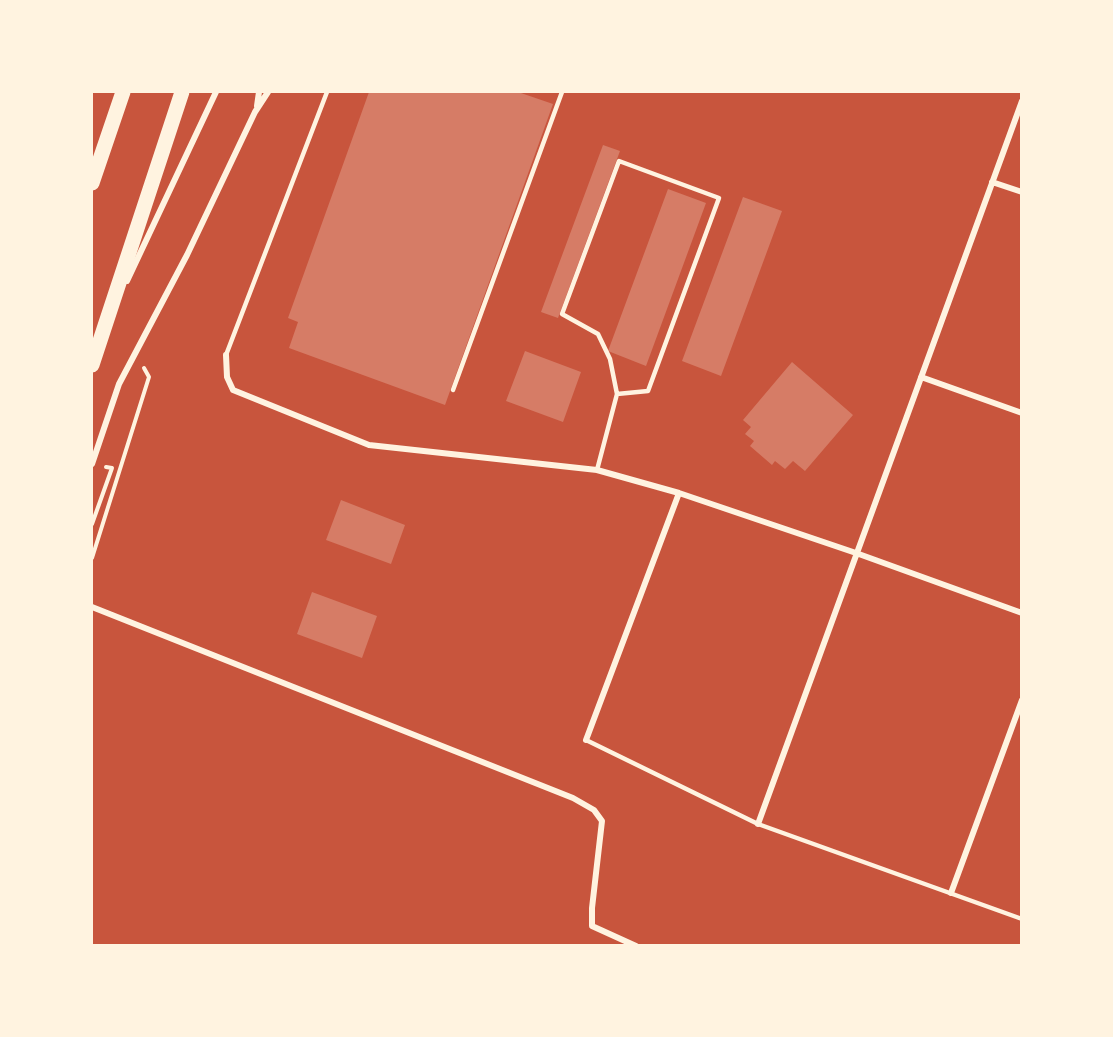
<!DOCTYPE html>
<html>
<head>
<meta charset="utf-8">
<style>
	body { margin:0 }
	#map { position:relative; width:1113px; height:1037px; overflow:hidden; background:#c8553d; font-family:"Times New Roman",serif }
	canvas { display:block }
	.frame { position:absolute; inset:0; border:93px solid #fff3e0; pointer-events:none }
</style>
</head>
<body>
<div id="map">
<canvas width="1113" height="1037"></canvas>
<div class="frame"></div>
</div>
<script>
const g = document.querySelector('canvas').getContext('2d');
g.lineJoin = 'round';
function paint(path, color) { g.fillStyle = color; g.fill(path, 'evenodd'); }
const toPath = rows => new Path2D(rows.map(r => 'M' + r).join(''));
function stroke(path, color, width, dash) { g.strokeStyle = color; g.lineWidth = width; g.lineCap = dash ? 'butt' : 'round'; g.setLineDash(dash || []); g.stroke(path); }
const building = toPath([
	[369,92,518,92,553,104,445,405,289,348,298,322,288,318],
	[603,145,620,151,558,318,541,312],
	[668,189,706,203,646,366,608,351],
	[743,197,782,211,721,376,682,361],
	[525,351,581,372,563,422,506,401],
	[792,362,853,415,805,471,793,461,785,469,775,461,772,465,750,446,754,441,745,434,751,427,743,420],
	[341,500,405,525,391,564,326,540],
	[312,592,377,616,362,658,297,634]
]);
const path = toPath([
	[92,524,112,468,106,467],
	[92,558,149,377,144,368]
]);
const service = toPath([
	[226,355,327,92],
	[453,390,562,92],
	[597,470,617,394,610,359,598,334,562,314,619,161,719,198,648,391,617,394],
	[586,740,758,824,1022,919]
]);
const minor = toPath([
	[257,106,259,92],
	[992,182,1022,192],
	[127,281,216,92],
	[226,355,227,377,233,390,369,445,597,470,679,493,856,553,1022,613],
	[921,377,1022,413],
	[92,464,119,384,187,255,255,112,268,92],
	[92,607,573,798,594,810,602,821,592,908,592,926,636,946],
	[586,740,679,493],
	[758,824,1022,101],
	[951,893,1022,700]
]);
const primary = toPath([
	[92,183,123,92],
	[92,365,182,92]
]);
paint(building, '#d67c66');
stroke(path, '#fff3e0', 4);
stroke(service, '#fff3e0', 4.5);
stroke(minor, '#fff3e0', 6);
stroke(primary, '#fff3e0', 15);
</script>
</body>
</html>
